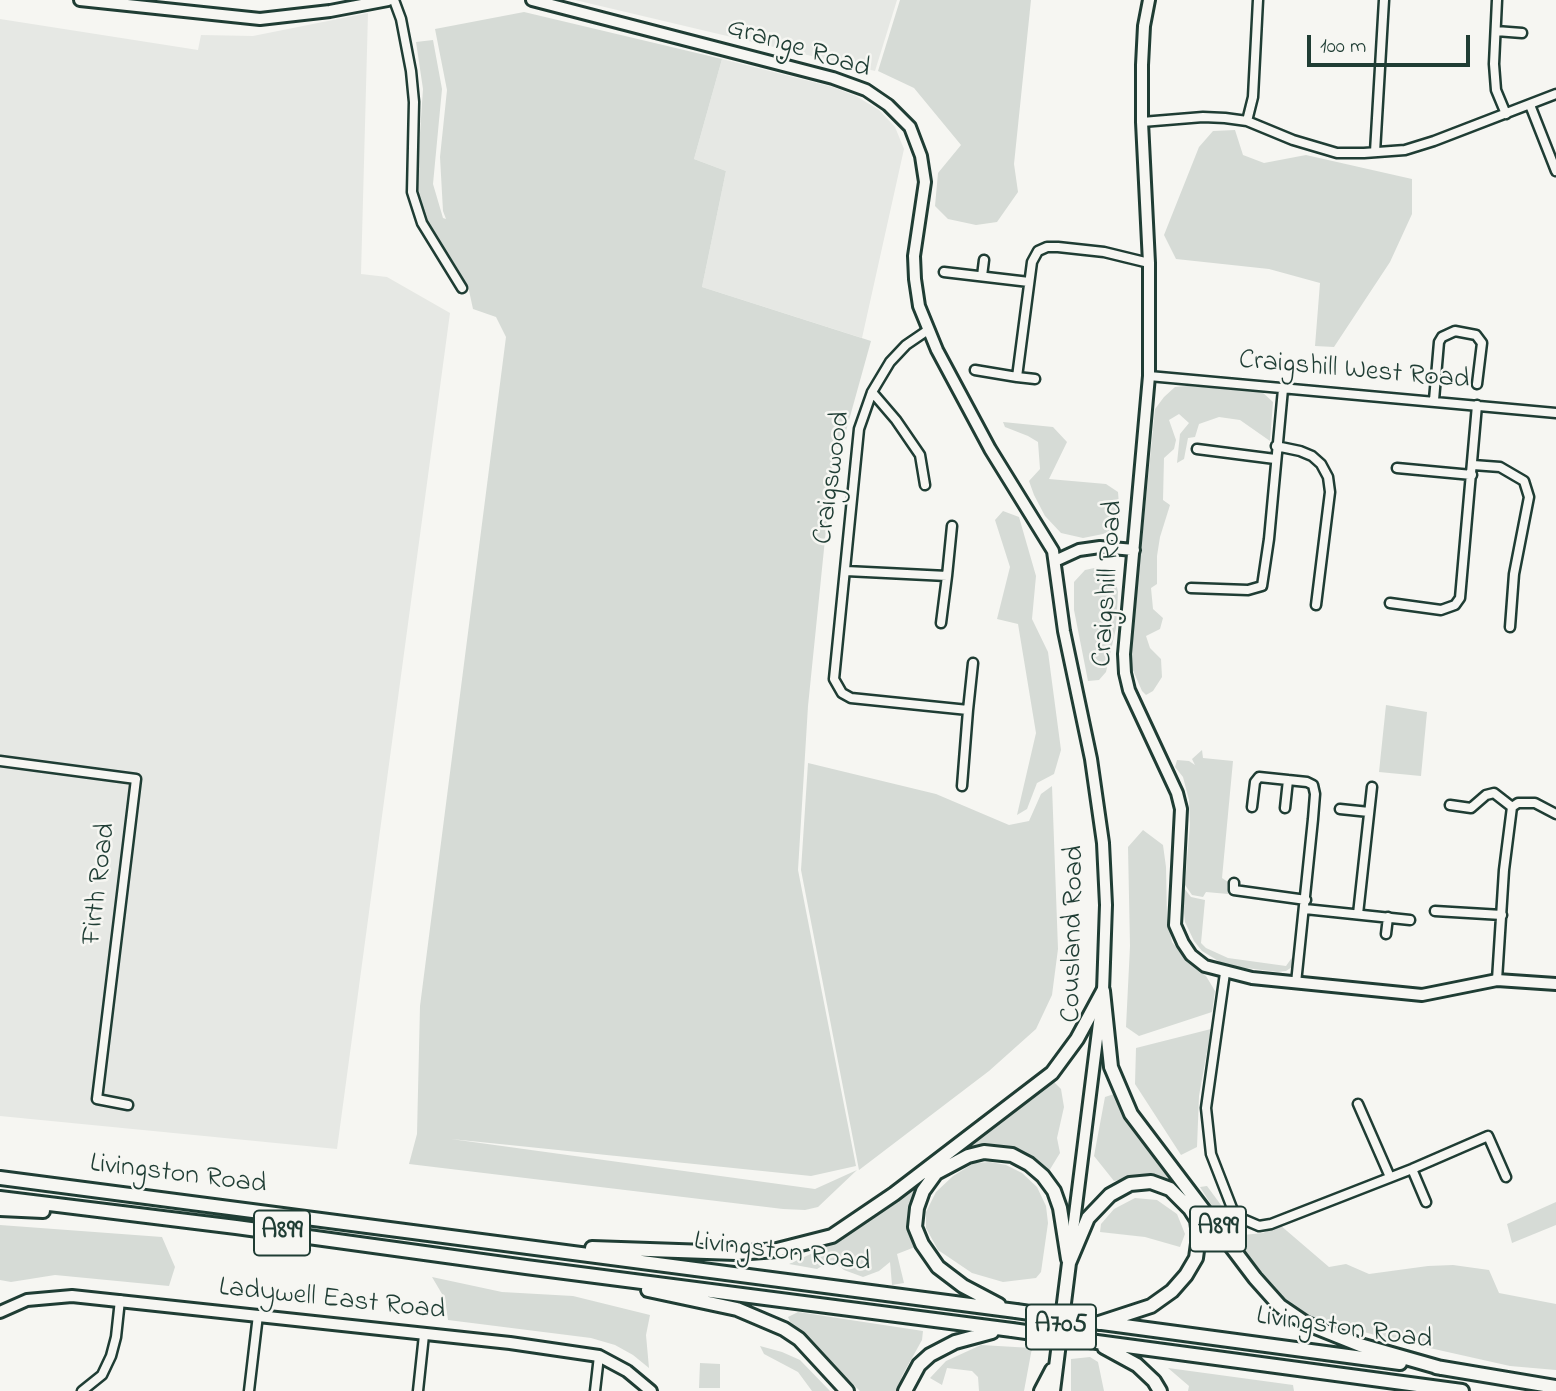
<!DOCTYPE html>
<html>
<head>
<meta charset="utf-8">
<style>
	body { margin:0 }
	#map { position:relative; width:1556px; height:1391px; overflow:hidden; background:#f6f6f2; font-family:"Indie Flower",sans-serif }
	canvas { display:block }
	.scale { position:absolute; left:1307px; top:35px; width:163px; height:32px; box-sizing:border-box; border:4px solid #1f3d34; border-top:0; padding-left:9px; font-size:21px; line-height:24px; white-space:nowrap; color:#1f3d34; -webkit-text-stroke:5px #f6f6f2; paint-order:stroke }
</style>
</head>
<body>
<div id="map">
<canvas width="1556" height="1391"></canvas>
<div class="scale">100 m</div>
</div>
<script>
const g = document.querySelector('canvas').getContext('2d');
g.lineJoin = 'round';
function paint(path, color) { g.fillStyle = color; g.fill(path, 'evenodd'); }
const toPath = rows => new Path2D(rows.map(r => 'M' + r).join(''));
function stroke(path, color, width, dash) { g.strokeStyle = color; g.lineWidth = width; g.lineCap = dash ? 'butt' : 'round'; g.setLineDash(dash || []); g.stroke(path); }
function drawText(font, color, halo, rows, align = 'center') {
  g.font = font + ' "Indie Flower",sans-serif'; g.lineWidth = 5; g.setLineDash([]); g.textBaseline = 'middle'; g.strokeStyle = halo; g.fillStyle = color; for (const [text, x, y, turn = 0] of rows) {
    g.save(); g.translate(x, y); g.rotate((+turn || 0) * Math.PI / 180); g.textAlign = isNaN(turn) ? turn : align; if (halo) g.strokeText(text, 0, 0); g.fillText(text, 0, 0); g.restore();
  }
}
const built = toPath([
	[575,0,897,0,875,71],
	[368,13,361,274,387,277,450,313,337,1149,0,1116,0,19,198,50,201,35,253,36],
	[722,59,833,87,856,96,879,110,895,127,904,149,862,338,702,287,726,171,694,159]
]);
const green = toPath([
	[900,0,1031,0,1014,164,1018,192,997,222,976,225,948,219,935,206,938,173,961,145,914,88,878,71],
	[524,12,722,59,694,159,726,171,702,287,871,341,841,449,836,447,834,451,808,706,798,870,856,1166,811,1176,451,1139,815,1189,857,1170,818,1207,805,1210,783,1209,409,1164,417,1134,420,1006,506,337,496,317,473,309,468,286,429,225,416,191,423,89,416,42,433,40,442,89,433,184,443,218,446,219,443,211,440,157,447,90,435,29],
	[1235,130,1243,155,1264,163,1306,155,1412,179,1412,214,1390,262,1334,347,1315,346,1320,283,1269,269,1176,259,1164,235,1199,147,1213,131],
	[1187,386,1261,391,1273,402,1270,441,1240,420,1219,417,1199,424,1195,437,1188,438,1184,459,1177,463,1180,434,1189,423,1179,414,1169,420,1176,440,1174,449,1164,458,1163,500,1170,505,1160,537,1157,556,1157,584,1151,588,1153,609,1163,618,1160,629,1146,636,1150,648,1161,659,1162,677,1153,691,1146,695,1142,691,1132,668,1131,649,1155,409,1164,397,1175,387],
	[1003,422,1053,427,1067,442,1049,479,1106,484,1118,492,1120,517,1116,528,1103,534,1083,538,1061,533,1045,516,1034,495,1029,481,1040,469,1038,442,1028,436,1005,427],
	[1003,511,1019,517,1036,576,1032,619,1048,652,1061,750,1054,774,1037,783,1027,809,1017,815,1036,733,1018,624,997,619,1010,567,995,520],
	[1099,567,1115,578,1118,592,1116,628,1106,672,1099,680,1088,681,1074,610,1074,582,1085,570],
	[1386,705,1427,712,1421,776,1379,772],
	[1202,750,1203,758,1233,761,1222,878,1228,882,1228,894,1206,892,1203,897,1192,895,1185,885,1190,824,1189,800,1183,777,1175,767,1177,760,1189,761,1195,765,1192,759],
	[808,763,936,794,1009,825,1029,821,1041,794,1052,786,1058,949,1052,995,1036,1029,989,1071,859,1170,801,870],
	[1143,830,1163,845,1166,867,1167,918,1172,942,1188,962,1206,976,1215,991,1212,1012,1139,1036,1126,1027,1130,946,1128,847],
	[1184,888,1191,897,1205,900,1201,943,1206,948,1228,958,1286,966,1293,956,1296,957,1292,967,1286,971,1278,972,1238,967,1220,962,1202,951,1194,941,1185,922,1183,904],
	[1211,1029,1199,1096,1197,1147,1181,1155,1135,1084,1136,1048],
	[1053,1081,1061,1089,1064,1107,1057,1138,1060,1153,1049,1171,1010,1147,966,1146],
	[1114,1094,1134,1130,1170,1178,1165,1183,1146,1175,1114,1181,1094,1156,1105,1097],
	[990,1162,1006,1165,1022,1173,1037,1187,1046,1206,1048,1223,1041,1272,1036,1278,1003,1282,972,1273,938,1250,926,1228,926,1212,936,1192,953,1176,974,1163],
	[918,1182,910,1208,910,1237,915,1247,897,1254,904,1283,892,1285,890,1262,879,1271,863,1277,844,1270,832,1260,817,1269,789,1264,828,1246],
	[1207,1186,1243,1235,1263,1233,1280,1225,1329,1267,1346,1264,1369,1274,1428,1266,1453,1265,1489,1270,1499,1293,1556,1304,1556,1370,1510,1366,1385,1338,1309,1316,1281,1298,1250,1266,1200,1187],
	[1135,1198,1157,1200,1177,1214,1185,1234,1180,1247,1145,1237,1100,1232,1101,1224,1114,1209],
	[1556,1202,1556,1225,1512,1243,1507,1224],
	[0,1225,162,1237,175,1267,169,1286,55,1275,11,1282,0,1280],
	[432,1277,502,1292,573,1296,650,1315,646,1335,649,1368,633,1355,615,1345,591,1338,448,1320,445,1299],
	[798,1312,923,1331,922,1340,902,1376,898,1391,860,1391,792,1326,788,1317],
	[981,1345,1032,1348,1024,1391,979,1391,978,1377,972,1371,947,1368,942,1385,930,1378,946,1361],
	[760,1346,782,1352,800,1360,830,1391,812,1391,798,1372,764,1354],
	[1090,1357,1098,1362,1104,1391,1071,1391,1071,1359],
	[700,1363,720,1364,720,1388,699,1388],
	[1168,1368,1293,1385,1294,1391,1188,1391,1189,1386]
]);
const minor = toPath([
	[394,0,401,19,411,71,414,102,412,192,422,223,462,288],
	[1497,0,1494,64,1496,90,1506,114],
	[1496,31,1522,33],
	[1530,105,1556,171],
	[1247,121,1253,97,1258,0],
	[1142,122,1203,117,1225,118,1247,121,1293,140,1337,153,1364,153,1405,150,1434,141,1556,94],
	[1375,152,1384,0],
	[944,272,1029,282],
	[982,276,984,260],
	[928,330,906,345,890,362,872,392,859,429,834,679,842,693,851,698,968,710,962,786],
	[975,370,1017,377,1032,262,1038,251,1047,247,1058,247,1104,252,1149,263],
	[1149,376,1556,413],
	[1017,377,1035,379],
	[872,392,896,420,920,455,925,485],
	[1434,400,1439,342,1442,337,1455,331,1476,335,1482,343,1477,384],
	[1276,446,1300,451,1312,456,1321,464,1328,477,1330,492,1316,605],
	[1197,449,1275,459],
	[1473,465,1500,467,1524,481,1529,497,1514,574,1510,627],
	[1397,468,1472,475],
	[846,571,947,576,941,623],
	[947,576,952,526],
	[1191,588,1248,590,1262,586,1269,539,1283,389],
	[1390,603,1441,610,1455,605,1460,598,1477,405],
	[968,710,973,663],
	[0,761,136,779,97,1099,128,1105],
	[1450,805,1471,808,1486,795,1494,793,1512,807,1518,803,1535,803,1556,814],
	[1252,807,1255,782,1259,777,1307,782,1313,785,1315,794,1313,819,1296,983],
	[1285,808,1288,780],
	[1340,809,1369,812],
	[1234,883,1234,890,1306,900],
	[1305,909,1410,920],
	[1435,911,1502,915],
	[1358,914,1372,787],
	[1386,934,1388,917],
	[1225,973,1206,1108,1211,1154,1232,1208,1238,1217,1259,1226,1271,1224,1412,1169,1488,1136,1506,1177],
	[1497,980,1504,870,1512,807],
	[1358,1104,1390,1177],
	[1412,1169,1426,1202],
	[82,1391,102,1375,111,1356,116,1337,120,1300],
	[249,1391,258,1315],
	[418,1391,424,1335],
	[595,1391,599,1356]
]);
const tertiary = toPath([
	[80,0,260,19,330,11,388,0],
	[532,0,833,78,866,90,888,105,910,127,921,156,925,182,914,256,915,279,919,306,937,350,990,449,1053,551,1064,631,1091,759,1103,843,1106,905,1103,991,1070,1254],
	[1149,0,1144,26,1142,65,1142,122,1149,263,1149,376,1124,654,1125,673,1129,690,1177,793,1181,809,1175,925,1183,943,1191,955,1205,966,1252,978,1422,995,1497,980,1556,984],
	[1055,561,1079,550,1100,547,1134,550],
	[0,1312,27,1300,72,1296,510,1343,599,1356,627,1371,651,1391]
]);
const primary = toPath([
	[1103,991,1111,1067,1131,1114,1255,1278,1280,1306,1305,1323,1360,1345,1441,1368],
	[0,1178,1016,1311],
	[0,1198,236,1227,526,1267,1012,1330],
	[0,1209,43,1211],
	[592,1248,736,1253,777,1250,832,1236,894,1194,1052,1073,1077,1039,1103,991],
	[648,1290,737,1309,784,1329,799,1339,847,1391],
	[999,1305,963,1286,938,1267,922,1244,915,1227,917,1208,923,1191,936,1173,968,1156,984,1152,1012,1155,1029,1164,1043,1176,1054,1191,1060,1208,1068,1259],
	[1102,1323,1400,1363],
	[1082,1340,1462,1391],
	[1104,1347,1137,1365,1154,1381,1160,1391],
	[1436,1367,1556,1387],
	[905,1391,919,1365,930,1355,955,1342,992,1332],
	[1041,1391,1052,1370],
	[1053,1391,1069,1263,1088,1218,1110,1195,1130,1184,1151,1182,1170,1189,1190,1209,1197,1220,1199,1236,1196,1258,1186,1275,1172,1291,1151,1306,1099,1323]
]);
const primaryBridge = toPath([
	[1016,1311,1086,1321],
	[1012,1330,1082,1340]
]);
const shields = [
	[1218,1229,56],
	[282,1233,56],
	[1061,1327,70]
];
const shieldNames = [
	["A899",1218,1229],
	["A899",282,1233],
	["A705",1061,1327]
];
const streetNames = [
	["Grange Road",798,50,17],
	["Craigshill West Road",1354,372,5],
	["Craigswood",834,478,-82],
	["Craigshill Road",1110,584,-86],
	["Firth Road",101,884,-83],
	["Cousland Road",1075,934,-89],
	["Livingston Road",178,1176,7],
	["Livingston Road",782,1254,7],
	["Ladywell East Road",332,1301,6],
	["Livingston Road",1344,1330,8]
];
paint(built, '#e6e8e4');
paint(green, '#d6dbd6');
stroke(minor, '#1f3d34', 13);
stroke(tertiary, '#1f3d34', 16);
stroke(primary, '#1f3d34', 18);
stroke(minor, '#f6f6f2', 8);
stroke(tertiary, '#f6f6f2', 10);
stroke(primary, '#f6f6f2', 12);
stroke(primaryBridge, '#1f3d34', 18, []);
stroke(primaryBridge, '#f6f6f2', 12);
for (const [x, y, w] of shields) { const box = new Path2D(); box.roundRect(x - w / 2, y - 22.5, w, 45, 5); g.fillStyle = '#f6f6f2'; g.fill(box); stroke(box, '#1f3d34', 2); }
drawText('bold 26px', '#1f3d34', null, shieldNames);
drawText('28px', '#1f3d34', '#f6f6f2', streetNames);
</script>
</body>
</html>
